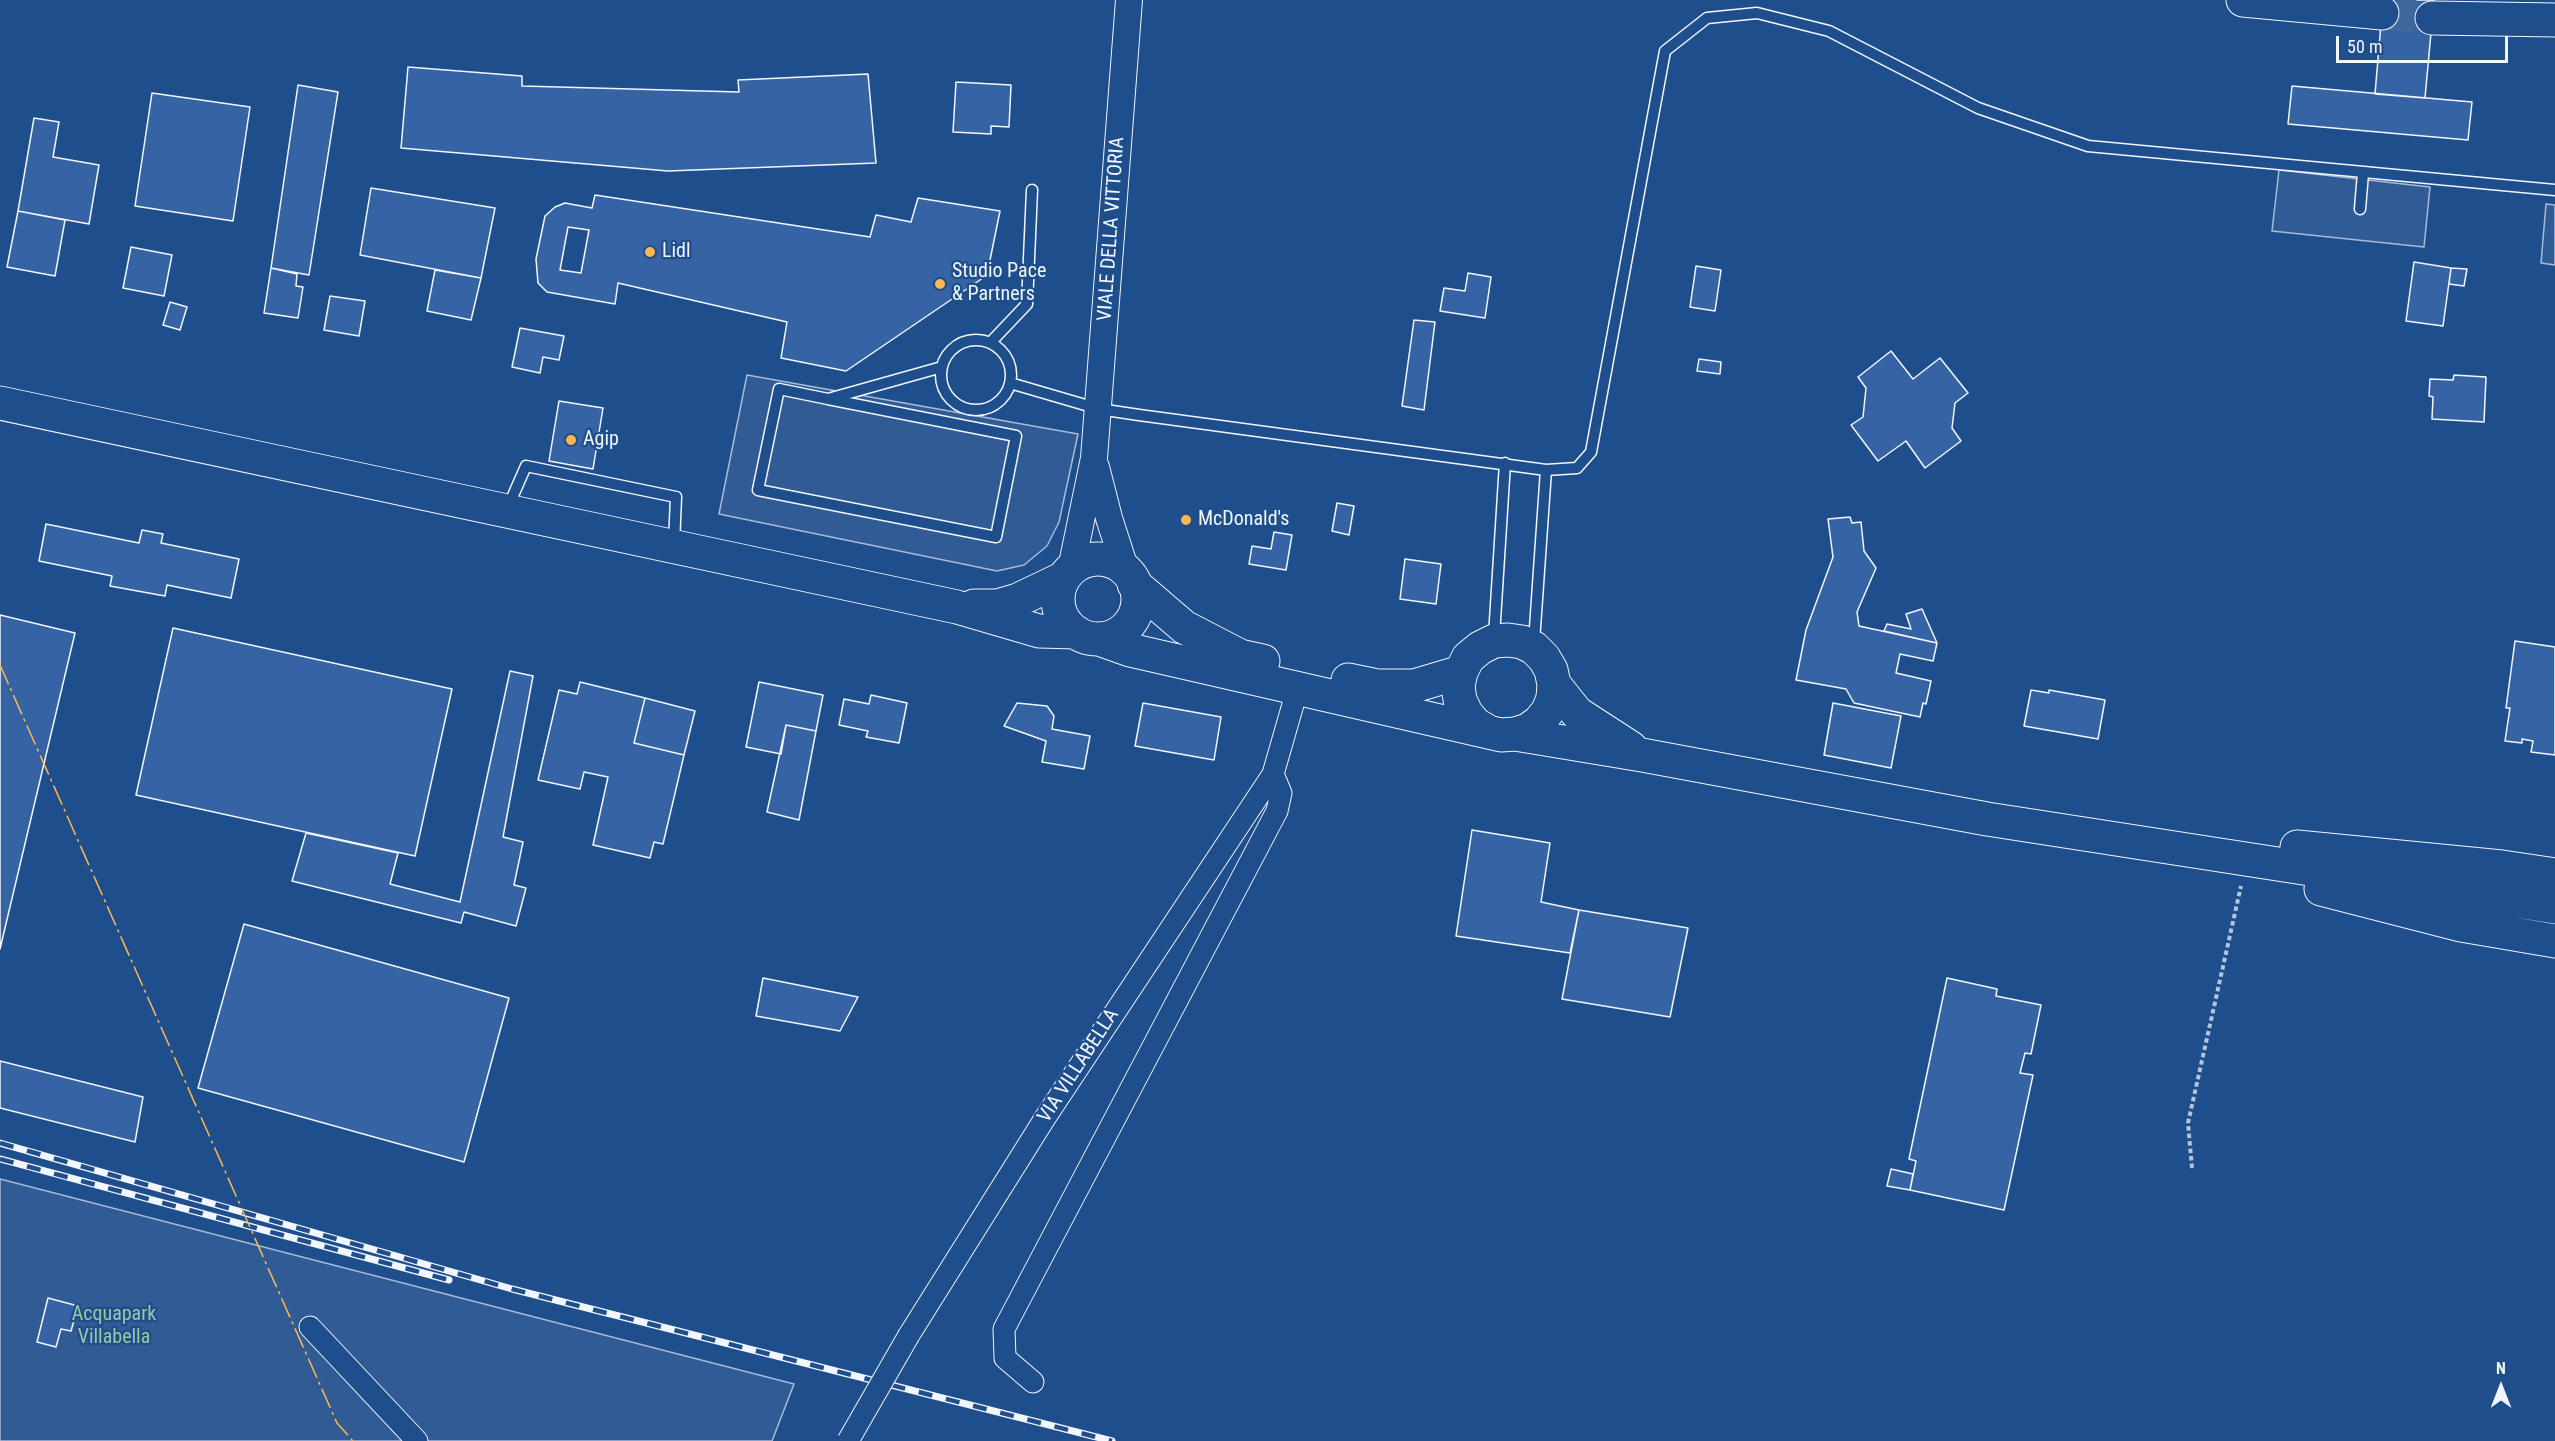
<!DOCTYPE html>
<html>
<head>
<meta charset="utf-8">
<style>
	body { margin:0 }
	#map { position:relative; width:2555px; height:1441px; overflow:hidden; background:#1f4e8c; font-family:"Roboto Condensed",sans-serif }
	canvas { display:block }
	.north { position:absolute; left:2471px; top:1357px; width:60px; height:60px; -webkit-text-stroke:4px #1f4e8c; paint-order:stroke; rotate:0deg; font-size:16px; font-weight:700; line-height:24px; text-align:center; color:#f2f6ff }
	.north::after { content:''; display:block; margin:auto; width:21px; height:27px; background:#f2f6ff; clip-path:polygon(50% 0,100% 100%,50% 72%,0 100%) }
	.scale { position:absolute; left:2336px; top:36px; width:172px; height:27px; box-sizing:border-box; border:3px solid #f2f6ff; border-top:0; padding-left:8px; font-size:18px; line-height:21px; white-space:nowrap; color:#f2f6ff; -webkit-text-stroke:4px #1f4e8c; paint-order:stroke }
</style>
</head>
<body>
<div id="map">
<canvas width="2555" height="1441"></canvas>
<div class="north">N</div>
<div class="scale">50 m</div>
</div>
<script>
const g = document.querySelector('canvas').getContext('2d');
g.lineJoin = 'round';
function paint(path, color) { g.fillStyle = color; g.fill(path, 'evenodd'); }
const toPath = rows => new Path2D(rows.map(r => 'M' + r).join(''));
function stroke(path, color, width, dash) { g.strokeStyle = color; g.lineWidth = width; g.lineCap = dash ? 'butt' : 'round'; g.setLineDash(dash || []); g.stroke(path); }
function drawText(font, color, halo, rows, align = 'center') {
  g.font = font + ' "Roboto Condensed",sans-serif'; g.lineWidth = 4.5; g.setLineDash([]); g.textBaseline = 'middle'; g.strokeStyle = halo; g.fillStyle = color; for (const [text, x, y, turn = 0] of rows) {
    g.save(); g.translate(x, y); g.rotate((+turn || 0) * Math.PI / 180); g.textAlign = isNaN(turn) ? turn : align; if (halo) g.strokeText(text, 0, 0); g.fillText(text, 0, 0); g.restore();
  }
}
const built = toPath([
	[2279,170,2430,187,2424,247,2272,231,2279,170],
	[2546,204,2555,205,2555,265,2541,263,2546,204],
	[747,375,1078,434,1059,522,1047,546,1024,565,997,571,719,514,747,375],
	[0,1179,794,1384,772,1441,0,1441,0,1179]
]);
const building = toPath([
	[2383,0,2434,0,2425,98,2375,94,2383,0],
	[408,67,522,76,522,86,739,92,738,80,868,74,876,163,668,171,401,148,408,67],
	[956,82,1011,85,1009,127,991,126,991,134,953,132,956,82],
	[298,85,338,92,309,275,271,268,298,85],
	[2292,86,2472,102,2468,140,2288,124,2292,86],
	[152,93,250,107,233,221,135,206,152,93],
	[34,118,59,122,53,157,99,165,89,224,18,211,34,118],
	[371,188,495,208,481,278,360,255,371,188],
	[595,195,870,237,876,215,911,222,918,198,1000,211,990,260,983,278,846,371,781,358,787,322,618,283,615,304,547,292,538,283,536,259,545,216,555,207,565,203,592,208,595,195],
	[568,227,589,230,581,273,560,270,568,227],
	[18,211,65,220,55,276,7,267,18,211],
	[131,247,172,255,164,296,123,288,131,247],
	[2414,262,2451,268,2443,326,2406,321,2414,262],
	[1696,266,1721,270,1715,311,1690,307,1696,266],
	[271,268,297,274,296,286,303,287,298,318,264,313,271,268],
	[2451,268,2467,269,2464,286,2449,284,2451,268],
	[435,270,481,278,471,320,427,311,435,270],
	[1468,273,1491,277,1485,318,1440,311,1444,288,1465,291,1468,273],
	[330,296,365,301,359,336,324,330,330,296],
	[170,302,187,307,180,330,163,325,170,302],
	[1414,320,1435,322,1424,410,1402,406,1414,320],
	[520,328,564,336,559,360,543,357,540,373,512,367,520,328],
	[1891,351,1913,379,1940,358,1968,393,1955,403,1952,428,1961,441,1925,468,1906,441,1878,461,1851,425,1863,417,1866,388,1858,377,1891,351],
	[1699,359,1721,362,1720,374,1697,371,1699,359],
	[2454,375,2486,377,2484,422,2432,419,2433,397,2429,396,2430,379,2453,380,2454,375],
	[559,401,603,408,593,469,549,461,559,401],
	[1337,503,1354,506,1349,535,1332,531,1337,503],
	[1850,517,1852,523,1861,522,1864,551,1876,568,1857,612,1859,626,1937,643,1933,661,1900,654,1896,673,1931,681,1926,704,1923,703,1920,717,1854,703,1846,689,1796,680,1806,630,1833,557,1828,519,1850,517],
	[46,524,139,543,142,530,163,534,161,543,239,559,231,598,167,585,165,596,110,586,112,576,39,561,46,524],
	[1274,532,1292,535,1286,570,1249,564,1252,546,1271,549,1274,532],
	[1405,559,1441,564,1436,604,1400,599,1405,559],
	[1922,609,1937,643,1884,631,1887,624,1911,629,1906,614,1922,609],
	[0,615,75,633,0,949,0,615],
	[173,628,452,689,415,856,136,795,173,628],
	[2515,641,2555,647,2555,755,2531,752,2533,741,2522,739,2522,743,2505,741,2510,708,2506,708,2515,641],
	[510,671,533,676,503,837,523,842,514,885,526,888,516,926,464,912,461,923,292,881,306,833,398,853,390,884,460,902,510,671],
	[580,682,645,698,634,743,684,755,663,844,654,842,650,858,593,845,608,777,584,772,580,789,538,780,559,690,577,694,580,682],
	[759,682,823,695,816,731,786,725,781,754,746,747,759,682],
	[2031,690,2049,693,2049,690,2105,700,2098,739,2024,726,2031,690],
	[871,695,907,703,899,743,866,737,868,731,839,725,844,699,869,704,871,695],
	[645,698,695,711,684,755,634,743,645,698],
	[1017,703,1047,706,1054,716,1052,729,1090,736,1084,769,1042,762,1046,741,1004,726,1017,703],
	[1143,703,1221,717,1214,760,1135,746,1143,703],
	[1833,703,1901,716,1891,768,1824,755,1833,703],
	[786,725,816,731,799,820,767,812,786,725],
	[1472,830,1550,843,1541,902,1579,910,1570,953,1456,936,1472,830],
	[1579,910,1688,928,1670,1017,1562,999,1579,910],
	[244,924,509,998,464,1162,198,1088,244,924],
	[763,978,858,997,840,1031,756,1016,763,978],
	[1947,978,1997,989,1996,996,2041,1005,2031,1054,2025,1053,2020,1073,2033,1075,2004,1210,1910,1190,1916,1161,1909,1159,1947,978],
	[0,1061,143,1097,135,1142,0,1108,0,1061],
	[1891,1169,1913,1174,1910,1190,1887,1186,1891,1169],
	[48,1298,78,1306,71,1331,61,1329,56,1347,37,1342,48,1298]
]);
const motorwayTunnel = toPath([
	[2382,13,2432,18]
]);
const path = toPath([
	[2192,1168,2188,1123,2241,886]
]);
const service = toPath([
	[2360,209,2363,173],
	'941 375a35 35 0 1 1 70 0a35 35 0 1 1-70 0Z',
	[990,343,1027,304,1032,190],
	[1010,383,1099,409,1139,415,1546,470,1577,468,1591,452,1665,51,1707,18,1757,13,1829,31,1978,108,2088,146,2555,190],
	[828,399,1016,436,996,537,758,490,779,389,828,399,942,367],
	[508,507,526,466,676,497,674,544],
	[1494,636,1505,463],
	[1534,642,1546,470]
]);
const minor = toPath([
	[310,1327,417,1441],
	[909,1335,1045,1118,1273,774,1298,687],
	[1033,1382,1005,1358,1004,1329,1277,811,1281,793,1273,774]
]);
const tertiary = toPath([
	[1096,467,1109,518,1126,571],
	[1071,569,1094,458,1129,0]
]);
const primary = toPath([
	[0,403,957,607,1039,631,1076,632],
	'1058 599a40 40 0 1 1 80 0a40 40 0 1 1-80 0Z',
	[1134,584,1184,627,1240,656,1263,661],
	[974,606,997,606,1018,600,1064,578],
	[1099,639,1130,650,1501,735,1515,734,1528,730,1539,722,1548,711,1553,698,1554,684,1551,670,1544,658,1534,648,1522,642,1508,640,1494,641,1480,648,1468,658,1461,672,1458,686,1460,700,1466,713,1475,724,1487,731],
	[1348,680,1377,686,1414,686,1461,672],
	[1554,684,1577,713,1631,748],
	[1515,734,1642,755,1987,819,2555,907],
	[2297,847,2502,867,2555,875],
	[2321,889,2461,925,2555,941]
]);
const motorway = toPath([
	[2243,0,2382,13],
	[2432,18,2555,20]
]);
const rail = toPath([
	[0,1143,512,1289,1112,1441],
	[0,1159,449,1280]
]);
const minorBridge = toPath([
	[848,1441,909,1335]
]);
const power = toPath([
	[0,665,337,1423,353,1441]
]);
const markers = [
	[650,252,6,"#ffb74d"],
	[940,284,6,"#ffb74d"],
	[571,440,6,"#ffb74d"],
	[1186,520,6,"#ffb74d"]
];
const streetNames = [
	["VIALE DELLA VITTORIA",1112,229,-86],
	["VIA VILLABELLA",1079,1066,-57]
];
const poiNames = [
	["Lidl",662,252],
	["Studio Pace",952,272],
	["& Partners",952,295],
	["Agip",583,440],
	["McDonald's",1198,520]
];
const parkNames = [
	["Acquapark",114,1315],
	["Villabella",114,1338]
];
paint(built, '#305b95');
stroke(built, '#a8bbd7', 1.5);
paint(building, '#3563a3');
stroke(building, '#f2f6ff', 1.5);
stroke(motorwayTunnel, '#3f679d', 33, [33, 16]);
stroke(service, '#f2f6ff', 13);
stroke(minor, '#f2f6ff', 23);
stroke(tertiary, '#f2f6ff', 28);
stroke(primary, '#f2f6ff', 35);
stroke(motorway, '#f2f6ff', 35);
stroke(path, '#b3c4dc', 4, [4.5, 3]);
stroke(service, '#1f4e8c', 10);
stroke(minor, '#1f4e8c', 21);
stroke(tertiary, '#1f4e8c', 26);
stroke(primary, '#1f4e8c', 33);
stroke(motorway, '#1f4e8c', 33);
stroke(rail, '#f2f6ff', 7);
stroke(rail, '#1f4e8c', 4.5, [14]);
stroke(minorBridge, '#f2f6ff', 23, []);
stroke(minorBridge, '#1f4e8c', 21);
stroke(power, '#ffb74d', 1.5, [21, 4.5, 3, 4.5]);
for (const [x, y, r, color] of markers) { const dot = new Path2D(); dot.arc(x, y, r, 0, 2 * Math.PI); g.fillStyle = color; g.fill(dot); stroke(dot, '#1f4e8c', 2); }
drawText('20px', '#f2f6ff', '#1f4e8c', streetNames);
drawText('20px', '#f2f6ff', '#1f4e8c', poiNames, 'left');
drawText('20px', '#97c8a6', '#1f4e8c', parkNames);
</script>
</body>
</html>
